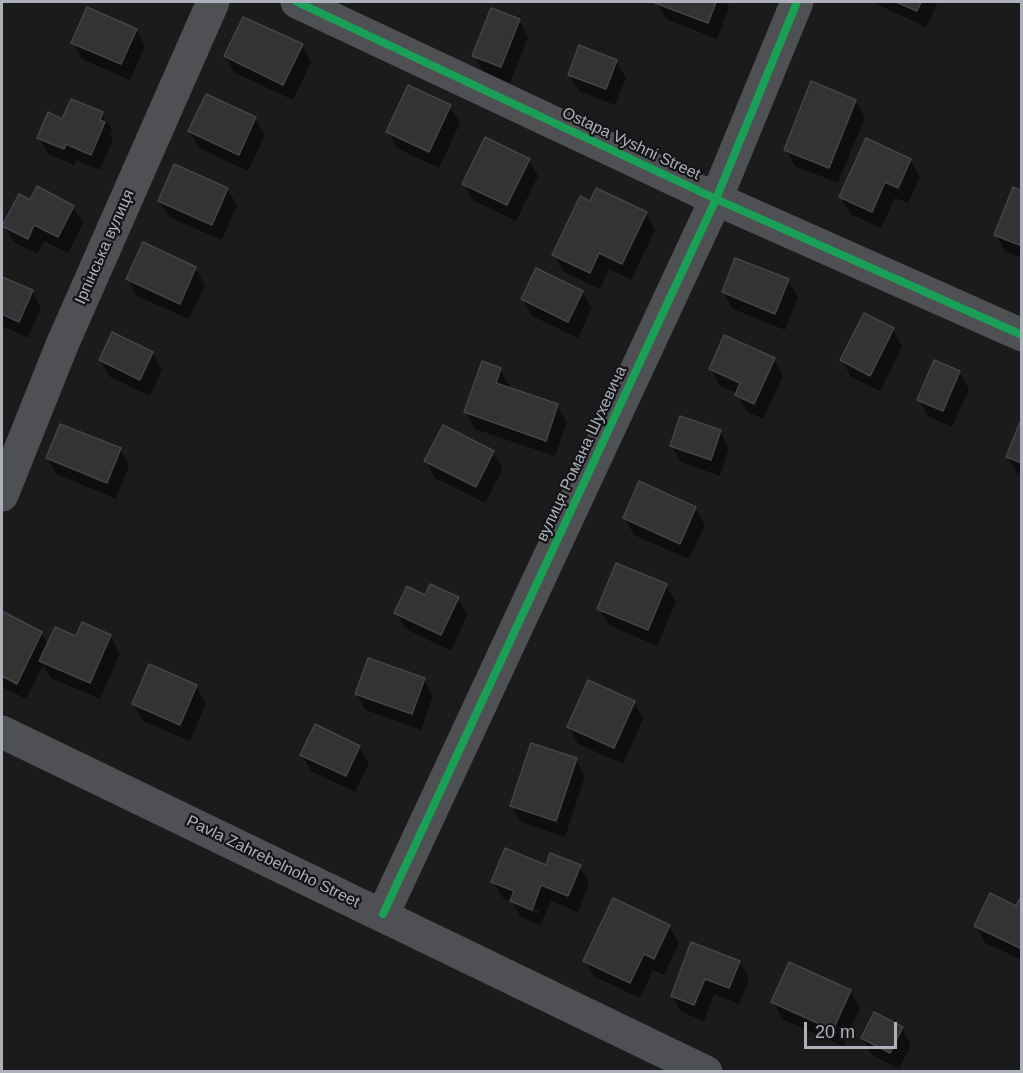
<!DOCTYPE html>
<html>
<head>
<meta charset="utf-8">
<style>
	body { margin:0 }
	#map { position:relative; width:1023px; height:1073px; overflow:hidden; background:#1b1b1b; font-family:Helvetica,sans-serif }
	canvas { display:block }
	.frame { position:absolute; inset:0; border:3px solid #adb1bb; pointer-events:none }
	.scale { position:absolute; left:804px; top:1022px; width:93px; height:27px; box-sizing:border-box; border:3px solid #adb1bb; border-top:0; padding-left:8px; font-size:18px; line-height:21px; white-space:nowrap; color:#adb1bb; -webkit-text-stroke:4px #151517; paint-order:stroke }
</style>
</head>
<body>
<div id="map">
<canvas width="1023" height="1073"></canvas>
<div class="frame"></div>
<div class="scale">20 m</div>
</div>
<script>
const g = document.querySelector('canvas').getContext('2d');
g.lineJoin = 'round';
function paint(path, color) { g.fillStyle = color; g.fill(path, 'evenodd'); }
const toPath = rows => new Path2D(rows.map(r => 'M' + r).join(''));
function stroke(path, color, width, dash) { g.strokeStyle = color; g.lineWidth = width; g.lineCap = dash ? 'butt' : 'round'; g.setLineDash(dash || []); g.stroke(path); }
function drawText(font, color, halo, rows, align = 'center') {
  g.font = font + ' Helvetica,sans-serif'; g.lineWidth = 4.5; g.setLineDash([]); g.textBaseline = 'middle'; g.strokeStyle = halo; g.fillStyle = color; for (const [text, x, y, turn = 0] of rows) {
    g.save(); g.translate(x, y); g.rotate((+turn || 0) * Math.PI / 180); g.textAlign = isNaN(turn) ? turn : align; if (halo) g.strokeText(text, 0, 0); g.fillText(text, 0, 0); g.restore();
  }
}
const shadow = toPath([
	[657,2,726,2,729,7,717,39,666,19],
	[872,2,938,2,926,27],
	[519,20,528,37,510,83,484,73,474,56],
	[136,30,145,46,130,80,82,59,73,43],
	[302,46,311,62,293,100,235,73,225,56],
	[616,61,626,78,615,105,579,91,570,75],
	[855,101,865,117,838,183,795,166,786,150],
	[450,107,460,123,439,168,397,148,388,131],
	[102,114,112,130,110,135,113,140,100,170,76,160,74,165,49,154,39,138,63,121],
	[255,118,265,135,248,171,199,148,190,131],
	[529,160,538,176,516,221,473,200,464,183],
	[910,160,920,177,908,203,895,198,881,228,850,214,841,197],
	[227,189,237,205,222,240,169,217,159,201],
	[1022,192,1022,258,1005,251,996,234],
	[31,202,73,207,83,223,68,253,44,241,37,254,14,242,4,226],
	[590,203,646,213,655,230,631,280,609,269,600,289,563,271,554,255],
	[195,268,205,285,189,319,137,296,128,279],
	[2,278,32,291,41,308,28,338,2,326],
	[788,281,798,297,785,330,733,309,723,292],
	[582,292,592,308,578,338,532,316,523,299],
	[893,330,902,346,880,391,851,377,842,360],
	[152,353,162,370,150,396,110,377,100,360],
	[773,359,783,376,763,419,746,411,737,393,720,386,711,369],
	[500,370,510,386,509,389,557,406,567,422,555,456,475,429,466,412],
	[959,372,969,389,952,427,928,416,918,400],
	[1022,425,1022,475,1017,473,1007,457],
	[720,431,729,448,720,476,681,462,672,446],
	[120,449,129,466,116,499,57,474,47,458],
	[493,452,503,469,485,503,435,478,426,461],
	[695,508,705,525,689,559,634,535,625,518],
	[666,586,676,602,657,646,609,625,599,608],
	[458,599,467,615,451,651,406,629,396,613],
	[2,613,41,633,48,645,77,638,110,636,120,653,100,699,51,678,43,665,26,699,2,687],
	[424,680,433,696,421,730,366,710,356,694],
	[196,687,206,703,190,741,143,721,133,704],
	[634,702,643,719,623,764,578,744,569,727],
	[359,747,369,763,355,792,311,771,302,755],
	[576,760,585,776,565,837,521,822,512,806],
	[547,867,580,867,589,883,578,912,551,901,541,925,521,917,512,902,503,898,493,882],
	[522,904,539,911,538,914,522,907],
	[1022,898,1022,960,985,943,976,926,1017,908],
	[614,900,669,926,679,943,664,975,653,970,640,998,595,977,585,960],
	[692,944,739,962,749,978,739,1004,714,994,704,1021,682,1012,672,996],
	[850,991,860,1008,843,1046,782,1019,773,1002],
	[902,1029,911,1045,899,1069,872,1055,863,1038]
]);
const building = toPath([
	[896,2,921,2,917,11,896,2],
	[655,3,655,2,716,2,708,23,655,3],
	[87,7,137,29,121,64,71,43,87,7],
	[491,8,520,19,501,67,472,56,491,8],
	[243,17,303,44,283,85,224,56,243,17],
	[579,45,617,60,606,89,568,75,579,45],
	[811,81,856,100,829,168,784,150,811,81],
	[408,85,451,105,429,152,386,132,408,85],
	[206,94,256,117,239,155,188,131,206,94],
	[71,99,103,112,100,120,105,122,91,155,66,144,64,149,37,138,48,112,62,119,71,99],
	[485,137,530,159,507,205,462,184,485,137],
	[866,138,911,159,898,188,885,182,872,212,839,197,866,138],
	[174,164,228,188,212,225,158,201,174,164],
	[37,186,74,206,58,237,34,225,28,239,2,226,19,194,30,200,37,186],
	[1013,187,1022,191,1022,246,994,235,1013,187],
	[596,188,647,212,622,264,599,253,590,273,552,255,580,196,590,201,596,188],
	[143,242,196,267,180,304,126,279,143,242],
	[735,258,789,279,775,314,722,292,735,258],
	[536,268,583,291,568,322,521,299,536,268],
	[2,277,33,290,19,322,2,314,2,277],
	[864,313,894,328,870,376,840,360,864,313],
	[112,332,153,352,140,380,99,360,112,332],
	[724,335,775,358,754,404,735,395,740,383,709,369,724,335],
	[934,360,960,371,943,411,917,400,934,360],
	[482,361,501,368,496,383,558,404,546,441,464,412,482,361],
	[680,416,721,430,711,460,670,446,680,416],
	[1020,422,1022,423,1022,463,1006,457,1020,422],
	[60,424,121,448,107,483,46,458,60,424],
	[443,425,494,451,476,487,424,461,443,425],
	[639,481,696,507,680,544,623,518,639,481],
	[616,563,667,584,648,630,597,609,616,563],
	[430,584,459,597,441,635,394,613,407,586,425,595,430,584],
	[2,611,42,632,17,684,2,676,2,611],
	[82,622,111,635,90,683,39,661,55,627,76,636,82,622],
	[368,658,425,678,412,714,355,694,368,658],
	[149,664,197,685,180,725,132,704,149,664],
	[588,680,635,701,614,748,567,727,588,680],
	[315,724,360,746,346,776,300,755,315,724],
	[531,743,577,758,556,821,510,806,531,743],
	[505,848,546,865,550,853,581,865,568,896,541,885,532,910,510,901,514,891,491,882,505,848],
	[990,893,1016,906,1022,894,1022,944,1020,948,974,926,990,893],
	[613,898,670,925,654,959,644,954,630,983,583,961,613,898],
	[691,942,740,961,729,988,705,979,694,1005,671,996,691,942],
	[789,962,851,990,833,1030,771,1002,789,962],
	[874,1012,903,1027,890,1053,861,1038,874,1012]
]);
const minor = toPath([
	[297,2,716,199,1022,335],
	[2,495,62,345,213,2],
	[2,732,706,1072],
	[383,914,716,199,797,2]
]);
const cycleway = toPath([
	[297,2,716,199,1022,335],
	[383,914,716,199,797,2]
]);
const streetNames = [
	["Ostapa Vyshni Street",631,144,25],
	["Ірпінська вулиця",105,247,-66],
	["вулиця Романа Шухевича",582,454,-65],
	["Pavla Zahrebelnoho Street",273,862,26]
];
paint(shadow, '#0007');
paint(building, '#333');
stroke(building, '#434447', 1.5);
stroke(minor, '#4f5054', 33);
stroke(cycleway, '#1a9f57', 8);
drawText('16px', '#adb1bb', '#151517', streetNames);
</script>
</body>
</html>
